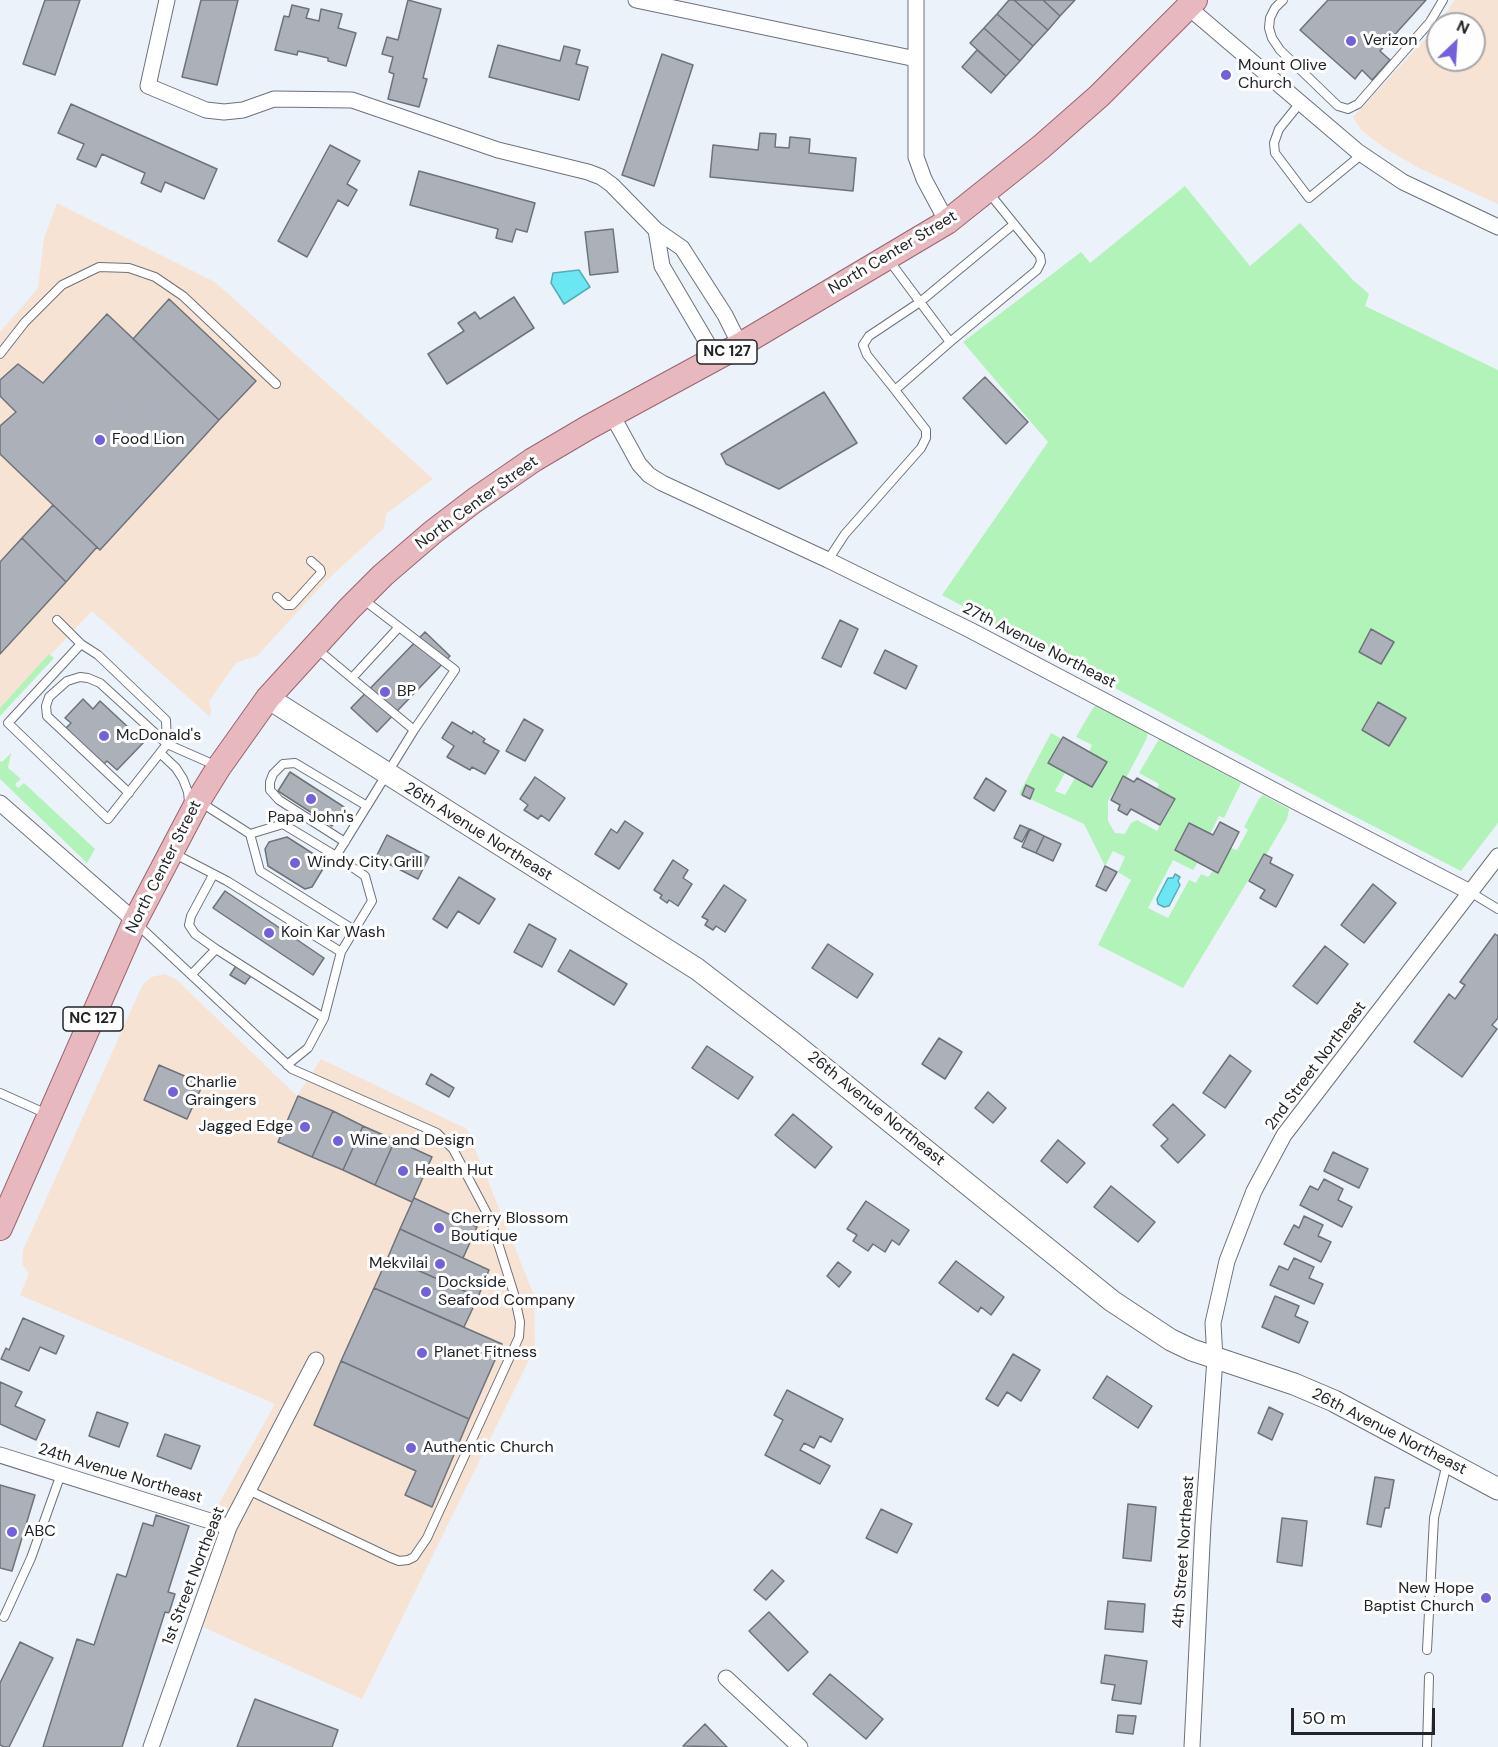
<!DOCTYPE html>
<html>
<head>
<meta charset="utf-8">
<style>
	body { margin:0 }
	#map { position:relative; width:1498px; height:1747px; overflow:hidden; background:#ecf2fa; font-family:"DM Sans",sans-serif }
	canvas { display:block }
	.north { position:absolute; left:1426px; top:12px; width:60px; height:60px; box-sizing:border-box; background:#fefefe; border:2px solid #a6a7a8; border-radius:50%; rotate:25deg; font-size:16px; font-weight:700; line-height:24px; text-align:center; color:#222427 }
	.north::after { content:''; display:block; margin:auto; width:21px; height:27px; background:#7560db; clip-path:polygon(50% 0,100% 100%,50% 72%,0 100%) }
	.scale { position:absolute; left:1291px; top:1708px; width:144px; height:27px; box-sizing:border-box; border:3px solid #222427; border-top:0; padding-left:8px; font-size:18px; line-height:21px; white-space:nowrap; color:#222427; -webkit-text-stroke:4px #fefefe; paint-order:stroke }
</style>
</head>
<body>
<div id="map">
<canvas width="1498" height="1747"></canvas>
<div class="north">N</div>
<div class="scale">50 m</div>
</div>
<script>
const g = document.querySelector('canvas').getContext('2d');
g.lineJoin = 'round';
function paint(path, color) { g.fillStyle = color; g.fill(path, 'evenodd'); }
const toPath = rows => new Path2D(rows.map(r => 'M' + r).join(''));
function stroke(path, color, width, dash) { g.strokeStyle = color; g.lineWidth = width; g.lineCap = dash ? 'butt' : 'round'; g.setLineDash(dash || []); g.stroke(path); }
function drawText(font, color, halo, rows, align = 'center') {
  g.font = font + ' "DM Sans",sans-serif'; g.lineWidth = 6; g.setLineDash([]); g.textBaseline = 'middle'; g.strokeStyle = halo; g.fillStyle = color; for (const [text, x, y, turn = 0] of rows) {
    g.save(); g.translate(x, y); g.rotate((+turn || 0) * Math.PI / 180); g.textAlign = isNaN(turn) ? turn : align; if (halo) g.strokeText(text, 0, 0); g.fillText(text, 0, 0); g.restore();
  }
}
const commercial = toPath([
	[1455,0,1498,0,1498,204,1421,169,1386,149,1361,130,1353,117,1438,25,1438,60,1474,60,1474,24,1439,24],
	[57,203,215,282,433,479,386,514,384,528,327,580,257,656,236,663,209,701,211,710,210,717,92,611,0,708,0,332,38,288,44,238],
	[165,974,176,979,297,1096,321,1059,467,1129,534,1295,535,1348,362,1699,203,1627,239,1517,217,1507,275,1404,20,1295,29,1273,22,1264,23,1250,142,986,151,977]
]);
const green = toPath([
	[1185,186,1250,266,1300,223,1353,280,1369,294,1365,306,1498,370,1498,823,1461,871,1338,808,942,595,1048,442,963,342,1081,252,1090,263],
	[49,654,54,658,0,716,0,708],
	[1097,705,1148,732,1146,740,1126,778,1123,777,1108,801,1108,821,1115,833,1125,834,1131,823,1137,820,1157,831,1175,799,1157,789,1159,784,1139,773,1159,739,1241,783,1224,818,1219,816,1210,834,1189,823,1175,850,1198,862,1193,870,1173,860,1148,908,1168,918,1189,880,1196,883,1201,874,1208,877,1231,848,1237,850,1248,830,1244,827,1259,799,1263,795,1289,809,1287,819,1266,855,1264,854,1183,988,1098,945,1131,880,1118,872,1125,857,1113,851,1105,866,1084,824,1030,799,1034,788,1026,785,1022,795,1019,794,1051,733,1062,739,1048,763,1065,773,1055,791,1065,795,1075,778,1093,787,1107,762,1089,752,1092,745,1076,737,1093,708],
	[11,753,8,768,21,779,15,784,18,788,24,783,95,849,87,863,0,779,0,761,2,762]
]);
const water = toPath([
	[579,270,590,287,564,304,551,283,553,273,579,270],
	[1175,874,1180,877,1178,881,1180,885,1169,906,1164,907,1158,904,1157,899,1168,878,1173,878,1175,874]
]);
const building = toPath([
	[45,0,80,0,55,75,23,64,45,0],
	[201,0,238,0,217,85,182,77,201,0],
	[408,0,441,9,423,78,427,79,419,107,388,99,394,74,389,72,393,57,382,54,387,37,398,40,408,0],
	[1009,0,1014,0,1048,30,1033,46,997,14,1009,0],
	[1014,0,1043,0,1060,16,1048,30,1014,0],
	[1043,0,1075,0,1060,16,1043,0],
	[1328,0,1426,0,1380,51,1390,60,1372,80,1362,70,1355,79,1300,30,1328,0],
	[292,5,309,9,306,18,319,21,321,9,342,14,338,28,356,33,346,66,328,61,328,58,298,51,297,55,275,50,284,16,289,17,292,5],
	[997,14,1033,46,1020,61,984,28,997,14],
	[984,28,1020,61,1006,76,970,43,984,28],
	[498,45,560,61,564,46,580,50,576,64,588,67,579,100,489,77,498,45],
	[977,50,1006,76,991,93,962,67,977,50],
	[662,54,693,65,654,186,622,175,662,54],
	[71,104,217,169,204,199,165,182,161,192,141,183,145,173,102,154,96,167,77,159,84,144,58,133,71,104],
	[760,133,776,134,775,147,789,148,790,137,810,139,809,153,856,158,853,191,710,177,713,145,758,150,760,133],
	[330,145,360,161,347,184,357,190,348,206,338,200,307,257,278,241,330,145],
	[419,171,535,203,527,232,516,229,512,242,496,238,498,229,410,205,419,171],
	[613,229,618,272,590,275,585,232,613,229],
	[514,297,534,328,447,384,428,354,464,331,458,323,475,312,480,319,514,297],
	[169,299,256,381,219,420,133,339,169,299],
	[107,314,219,420,100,550,0,454,0,426,16,412,0,396,0,380,18,364,43,383,107,314],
	[985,377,1028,422,1006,444,963,398,985,377],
	[824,392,857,443,779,489,726,464,721,454,824,392],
	[53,505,97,547,66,582,22,538,53,505],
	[22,538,66,582,0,654,0,562,22,538],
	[840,620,858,629,841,667,822,658,840,620],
	[1371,629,1394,642,1381,664,1359,652,1371,629],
	[425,632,450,656,377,732,351,708,425,632],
	[885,650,917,666,906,689,874,673,885,650],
	[83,699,93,709,100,701,144,742,117,770,107,761,103,765,65,729,71,723,65,718,83,699],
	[1378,702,1406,718,1389,746,1362,730,1378,702],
	[524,719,543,730,525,761,506,751,524,719],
	[452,722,472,734,473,731,485,739,483,742,499,751,485,774,472,767,470,770,447,757,454,746,442,738,452,722],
	[1063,737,1107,762,1092,787,1048,763,1063,737],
	[290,772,344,807,332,826,278,791,290,772],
	[1123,776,1134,782,1137,778,1175,799,1160,825,1131,809,1127,815,1118,810,1120,805,1111,800,1123,776],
	[535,777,565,798,549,821,541,815,538,819,524,810,528,805,520,799,535,777],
	[986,778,1006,791,994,811,974,798,986,778],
	[1026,785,1034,789,1030,799,1022,795,1026,785],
	[625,821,643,833,619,869,595,854,611,829,617,833,625,821],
	[1220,822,1239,832,1218,873,1175,850,1189,823,1213,835,1220,822],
	[1020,825,1029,829,1022,842,1014,838,1020,825],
	[1030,829,1044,836,1036,853,1022,847,1030,829],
	[387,835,429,857,418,879,387,863,389,861,377,855,387,835],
	[1044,836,1061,844,1053,861,1036,853,1044,836],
	[287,837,323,860,324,867,312,887,305,889,268,866,265,849,269,842,287,837],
	[1264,854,1272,858,1270,863,1293,875,1276,907,1260,898,1265,890,1249,881,1264,854],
	[673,860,688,870,683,878,692,884,678,906,669,900,667,903,660,898,662,895,654,890,673,860],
	[1105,866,1117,872,1106,891,1096,886,1105,866],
	[459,877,495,899,479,924,458,911,447,928,433,919,459,877],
	[1373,884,1396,903,1364,943,1341,925,1373,884],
	[724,885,746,900,725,932,716,926,713,930,705,925,708,920,702,917,724,885],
	[225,891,324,958,313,975,213,908,225,891],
	[529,924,556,939,542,967,514,952,529,924],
	[1495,934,1498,936,1498,1018,1492,1025,1497,1029,1462,1077,1414,1042,1449,994,1455,999,1465,985,1460,982,1495,934],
	[828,944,873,974,857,998,812,968,828,944],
	[1325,946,1348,964,1317,1004,1293,986,1325,946],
	[570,950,627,984,614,1005,558,971,570,950],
	[240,960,255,970,245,984,230,975,240,960],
	[939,1038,962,1052,945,1079,922,1064,939,1038],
	[707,1046,753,1077,738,1099,692,1068,707,1046],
	[1230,1055,1251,1071,1225,1108,1203,1093,1230,1055],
	[159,1065,203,1084,187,1119,144,1100,159,1065],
	[431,1074,454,1088,449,1097,426,1084,431,1074],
	[988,1092,1006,1108,993,1123,975,1108,988,1092],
	[298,1096,333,1111,312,1157,278,1142,298,1096],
	[1173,1104,1205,1135,1178,1163,1161,1146,1168,1139,1153,1125,1173,1104],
	[333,1111,363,1126,343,1170,312,1157,333,1111],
	[793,1114,832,1147,815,1168,775,1135,793,1114],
	[363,1126,395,1140,375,1185,343,1170,363,1126],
	[395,1140,432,1157,412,1202,375,1185,395,1140],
	[1058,1140,1085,1163,1067,1183,1041,1161,1058,1140],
	[1333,1152,1368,1169,1359,1188,1324,1171,1333,1152],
	[1324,1179,1343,1189,1338,1200,1352,1207,1342,1227,1300,1205,1310,1186,1318,1190,1324,1179],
	[1111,1186,1155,1222,1138,1242,1094,1207,1111,1186],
	[414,1198,477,1227,463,1258,400,1229,414,1198],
	[866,1201,909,1230,899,1245,892,1240,885,1252,873,1244,868,1251,853,1241,857,1235,847,1229,866,1201],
	[1304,1216,1323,1225,1318,1236,1331,1242,1321,1262,1284,1244,1294,1225,1299,1228,1304,1216],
	[400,1229,489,1270,478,1297,388,1257,400,1229],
	[388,1257,478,1297,464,1327,374,1288,388,1257],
	[1294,1258,1314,1267,1309,1278,1323,1284,1314,1304,1270,1285,1279,1266,1288,1270,1294,1258],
	[956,1261,1004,1297,991,1315,981,1307,978,1312,939,1283,956,1261],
	[838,1262,851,1272,839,1287,827,1276,838,1262],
	[374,1288,502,1344,469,1419,341,1361,374,1288],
	[1275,1296,1299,1306,1295,1316,1308,1322,1299,1343,1262,1327,1275,1296],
	[23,1318,64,1336,56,1354,40,1347,29,1371,1,1359,6,1348,9,1350,23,1318],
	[1013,1354,1040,1370,1021,1401,1007,1392,998,1406,986,1399,1013,1354],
	[341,1361,469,1419,432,1507,405,1495,416,1471,314,1425,341,1361],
	[1107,1376,1152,1406,1138,1428,1093,1398,1107,1376],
	[0,1382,22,1392,15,1406,45,1420,36,1440,0,1424,0,1382],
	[787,1390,843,1419,831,1442,820,1436,814,1448,804,1443,800,1450,830,1466,820,1484,765,1455,783,1420,774,1415,787,1390],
	[1269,1407,1283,1414,1272,1440,1258,1433,1269,1407],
	[97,1412,128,1423,119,1447,89,1436,97,1412],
	[165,1434,200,1446,191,1469,157,1456,165,1434],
	[1375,1477,1394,1480,1389,1508,1385,1508,1381,1527,1367,1524,1375,1477],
	[0,1485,35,1495,12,1571,0,1568,0,1485],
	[1128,1504,1156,1507,1151,1561,1123,1558,1128,1504],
	[881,1509,912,1524,897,1553,866,1538,881,1509],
	[156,1515,189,1526,168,1592,175,1594,169,1613,165,1612,122,1747,43,1747,77,1639,94,1645,117,1574,126,1577,143,1523,153,1526,156,1515],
	[1282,1518,1307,1521,1302,1566,1277,1562,1282,1518],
	[772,1570,784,1581,766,1600,754,1590,772,1570],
	[1108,1601,1145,1604,1143,1632,1105,1629,1108,1601],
	[769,1612,808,1652,788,1671,749,1631,769,1612],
	[20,1642,53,1658,9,1747,4,1747,0,1745,0,1683,20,1642],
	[1105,1655,1147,1661,1141,1704,1112,1700,1115,1685,1101,1683,1105,1655],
	[830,1674,883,1719,866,1739,813,1694,830,1674],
	[255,1699,338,1730,332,1747,237,1747,255,1699],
	[1118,1715,1136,1716,1133,1734,1116,1732,1118,1715],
	[705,1724,727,1747,683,1746,705,1724]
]);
const lane = toPath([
	[1283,0,1275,8,1270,18,1269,28,1272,38,1280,50,1338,106,1348,109,1358,104,1430,22,1443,0],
	[1300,103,1279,129,1274,143,1275,153,1309,198,1361,155],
	[888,259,920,302,950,342,895,390,867,355,863,345,869,336,920,302,1014,224],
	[950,342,1037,270,1041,262,1040,256,989,193],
	[0,354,25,322,62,285,99,267,129,268,155,277,183,296,276,384],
	[828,560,845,534,921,448,926,438,926,430,895,390],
	[277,597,286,605,292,605,321,573,320,569,311,561],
	[57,620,81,644,98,655,166,720,167,744,108,819,8,723,81,644],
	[317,649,414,730],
	[352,678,399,627],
	[160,753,176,768,183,779,188,792,189,802],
	[129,793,47,716,46,706,49,697,67,681,80,677,88,678,100,683,167,744,217,766],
	[200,802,250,834],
	[345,842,279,800,270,790,270,782,273,774,283,764,295,763,367,806],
	[173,853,227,881,341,952,324,1018,308,1048,287,1065],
	[336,856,283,824,250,834,260,871,354,930],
	[1470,892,1498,909],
	[138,925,292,1069,437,1133,453,1149,491,1221,514,1294,520,1322,519,1337,427,1538,414,1557,408,1560,399,1561,389,1557,248,1490],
	[216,949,324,1018],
	[341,952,372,901,365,876,336,856,414,730,455,670,364,600],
	[192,974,216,949,195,934,189,925,191,916,213,875],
	[0,1093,47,1114],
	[4,1617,31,1558,61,1474],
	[1427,1650,1434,1518,1447,1463],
	[1427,1747,1429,1677]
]);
const street = toPath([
	[167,0,148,86,206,110,224,112,243,110,274,99,352,100,498,150,588,172,601,177,612,185,656,230,682,248,725,315,740,345],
	[636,0,916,59],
	[916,0,916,157,924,179,947,222],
	[1188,7,1357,151,1403,182,1498,227],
	[656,230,662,266,716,358],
	[612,415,639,464,649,475,662,483,828,560,970,630,1300,804,1470,892],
	[0,803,135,921],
	[0,1455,229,1527],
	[726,1678,800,1747],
	[151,1747,229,1527,316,1360],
	[1192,1747,1203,1524,1215,1359,1213,1323,1227,1261,1254,1191,1284,1135,1498,856]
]);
const secondary = toPath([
	[268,698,697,969,788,1039,1112,1301,1171,1340,1192,1350,1294,1384,1334,1401,1498,1489]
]);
const primary = toPath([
	[0,1228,135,921,198,801,219,767,268,698,349,609,383,575,433,532,475,500,533,460,589,427,740,345,947,222,1041,147,1099,96,1195,0]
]);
const markers = [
	[1351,41,6,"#7560db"],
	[1226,75,6,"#7560db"],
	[100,440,6,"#7560db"],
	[385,692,6,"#7560db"],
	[104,736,6,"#7560db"],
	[311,799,6,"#7560db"],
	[295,863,6,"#7560db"],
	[269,933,6,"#7560db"],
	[173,1092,6,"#7560db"],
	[305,1127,6,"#7560db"],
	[338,1141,6,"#7560db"],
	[403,1171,6,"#7560db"],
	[439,1228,6,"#7560db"],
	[440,1264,6,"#7560db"],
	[426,1292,6,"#7560db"],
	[422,1353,6,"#7560db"],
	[411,1448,6,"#7560db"],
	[12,1532,6,"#7560db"],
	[1486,1598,6,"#7560db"]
];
const shields = [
	[727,352,60],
	[93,1019,60]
];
const shieldNames = [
	["NC 127",727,352],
	["NC 127",93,1019]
];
const poiNames = [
	["Verizon",1363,41],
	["Mount Olive",1238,66],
	["Church",1238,84],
	["Food Lion",112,440],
	["BP",397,692],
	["McDonald's",116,736],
	["Papa John's",311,818,"center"],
	["Windy City Grill",307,863],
	["Koin Kar Wash",281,933],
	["Charlie",185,1083],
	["Graingers",185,1101],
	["Jagged Edge",293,1127,"right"],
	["Wine and Design",350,1141],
	["Health Hut",415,1171],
	["Cherry Blossom",451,1219],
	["Boutique",451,1237],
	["Mekvilai",428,1264,"right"],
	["Dockside",438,1283],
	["Seafood Company",438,1301],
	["Planet Fitness",434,1353],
	["Authentic Church",423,1448],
	["ABC",24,1532],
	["New Hope",1474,1589,"right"],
	["Baptist Church",1474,1607,"right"]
];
const streetNames = [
	["North Center Street",893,253,-31],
	["North Center Street",477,503,-36],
	["27th Avenue Northeast",1039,646,27],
	["26th Avenue Northeast",478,832,32],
	["North Center Street",164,867,-63],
	["2nd Street Northeast",1316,1066,-53],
	["26th Avenue Northeast",876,1109,39],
	["26th Avenue Northeast",1389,1432,27],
	["24th Avenue Northeast",120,1474,17],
	["4th Street Northeast",1184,1552,-86],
	["1st Street Northeast",194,1576,-69]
];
paint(commercial, '#f7e3d4');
paint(green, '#b2f3ba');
paint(water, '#6be7f4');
stroke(water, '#55acb6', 1.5);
paint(building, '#acb1b9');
stroke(building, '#6e737a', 1.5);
stroke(lane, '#6d727a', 10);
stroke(street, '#6d727a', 17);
stroke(secondary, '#6d727a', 23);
stroke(primary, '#99656e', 26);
stroke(lane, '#fff', 8);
stroke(street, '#fff', 15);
stroke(secondary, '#fff', 21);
stroke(primary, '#e8b8bf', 24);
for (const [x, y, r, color] of markers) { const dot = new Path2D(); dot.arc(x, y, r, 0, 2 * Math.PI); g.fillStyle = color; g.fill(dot); stroke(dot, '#fefefe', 2); }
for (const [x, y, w] of shields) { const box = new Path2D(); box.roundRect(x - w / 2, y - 12, w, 24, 4.5); g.fillStyle = '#fefefe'; g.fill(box); stroke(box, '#222427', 1.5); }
drawText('bold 15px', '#222427', null, shieldNames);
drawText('16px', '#222427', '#fefefe', poiNames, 'left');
drawText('16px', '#222427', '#fefefe', streetNames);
</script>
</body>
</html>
